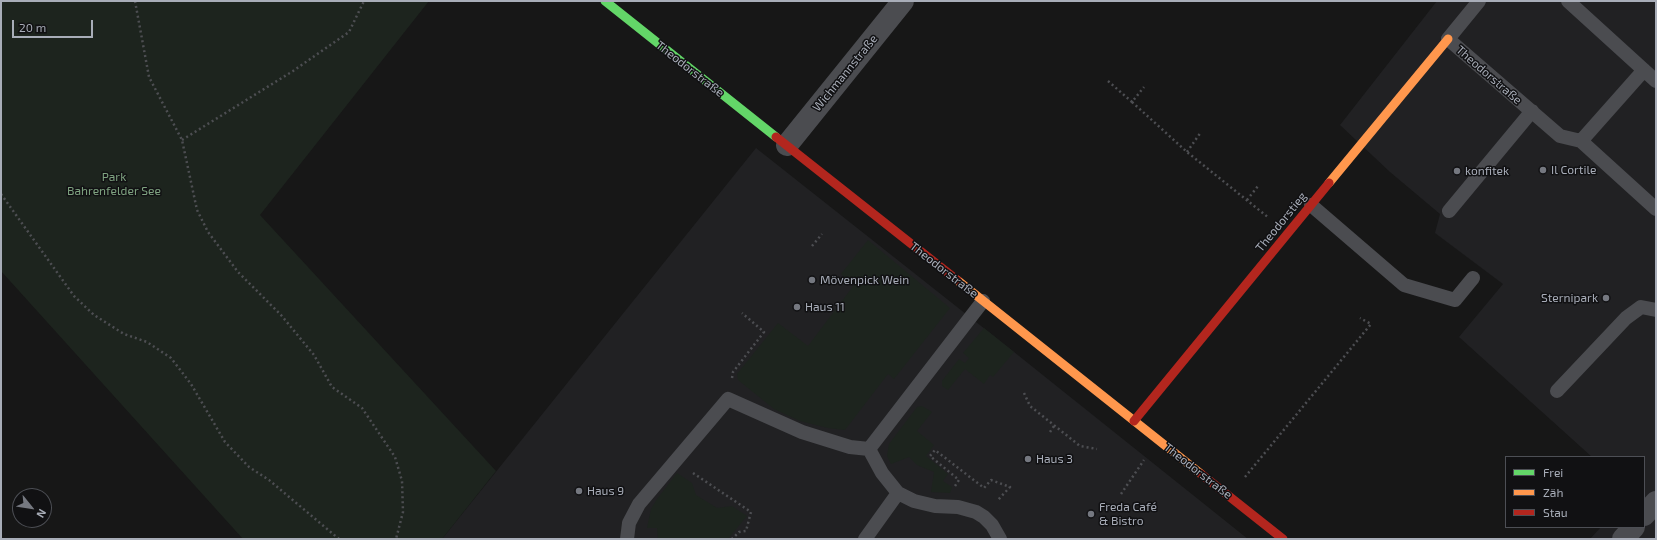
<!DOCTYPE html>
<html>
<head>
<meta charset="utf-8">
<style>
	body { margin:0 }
	#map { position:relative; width:1657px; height:540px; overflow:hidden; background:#171717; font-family:"Exo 2",sans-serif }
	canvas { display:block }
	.frame { position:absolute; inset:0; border:2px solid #a8adb8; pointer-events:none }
	.legend { position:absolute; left:1505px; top:456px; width:140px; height:72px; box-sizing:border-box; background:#111113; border:1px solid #4d4f55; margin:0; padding:5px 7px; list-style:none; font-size:12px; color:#a8adb8 }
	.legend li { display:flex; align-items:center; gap:8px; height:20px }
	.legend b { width:20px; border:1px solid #4d4f55 }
	.north { position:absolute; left:12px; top:488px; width:40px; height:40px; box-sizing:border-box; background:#111113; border:1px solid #4d4f55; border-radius:50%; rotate:120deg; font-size:11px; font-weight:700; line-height:16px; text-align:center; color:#a8adb8 }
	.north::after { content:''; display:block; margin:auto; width:14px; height:18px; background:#757880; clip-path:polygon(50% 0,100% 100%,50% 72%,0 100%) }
	.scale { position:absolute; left:12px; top:20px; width:81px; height:18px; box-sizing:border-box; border:2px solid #a8adb8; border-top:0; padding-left:5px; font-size:12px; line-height:14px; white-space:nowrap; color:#a8adb8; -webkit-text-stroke:3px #111113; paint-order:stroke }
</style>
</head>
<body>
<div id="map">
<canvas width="1657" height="540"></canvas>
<div class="frame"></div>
<ul class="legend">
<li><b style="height:5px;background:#63d668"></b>Frei</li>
<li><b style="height:5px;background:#ff974d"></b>Zäh</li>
<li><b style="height:5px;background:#b3261e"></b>Stau</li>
</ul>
<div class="north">N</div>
<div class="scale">20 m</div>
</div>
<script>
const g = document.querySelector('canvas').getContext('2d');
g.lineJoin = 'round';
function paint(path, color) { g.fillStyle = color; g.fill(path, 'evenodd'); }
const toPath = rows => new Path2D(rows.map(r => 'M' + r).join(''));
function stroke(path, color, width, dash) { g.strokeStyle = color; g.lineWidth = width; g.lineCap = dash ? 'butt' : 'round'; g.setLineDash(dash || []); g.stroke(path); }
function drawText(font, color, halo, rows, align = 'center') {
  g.font = font + ' "Exo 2",sans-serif'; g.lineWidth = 3; g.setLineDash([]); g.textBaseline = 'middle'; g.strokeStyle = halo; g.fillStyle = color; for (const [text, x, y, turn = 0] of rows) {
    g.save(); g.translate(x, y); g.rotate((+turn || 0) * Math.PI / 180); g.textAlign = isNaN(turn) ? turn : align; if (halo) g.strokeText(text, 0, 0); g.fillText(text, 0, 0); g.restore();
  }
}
const built = toPath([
	[1437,1,1656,1,1656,539,1590,539,1601,527,1644,527,1644,457,1592,457,1459,337,1503,284,1435,233,1440,214,1390,172,1340,125],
	[756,148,1014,352,1248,539,442,539]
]);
const green = toPath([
	[1,1,429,1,260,215,496,471,442,539,243,539,1,271],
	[868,240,950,308,894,379,888,374,845,430,828,428,800,421,774,409,738,380,737,374,778,323,808,346,854,285,841,274],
	[984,328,1014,352,993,377,990,375,984,384,965,369,948,390,942,386,942,381,959,359,965,363,969,358,963,353],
	[922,406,932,412,917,431,934,445,926,456,948,474,943,481,952,487,950,493,931,492,934,472,917,465,909,457,891,464,887,456,889,444,917,407],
	[677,473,692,483,696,495,717,508,732,506,747,516,728,539,658,539,657,528,647,528,651,509,657,499]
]);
const path = toPath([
	[135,1,149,77,182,140,197,210,208,232,238,272,281,315,314,355,332,387,362,408,395,457,402,481,403,512,396,539],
	[1108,81,1132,102,1144,87],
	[1132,102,1187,152,1269,218],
	[182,140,293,71,349,32,364,1],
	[1187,152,1201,132],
	[1,194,74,296,94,315,124,334,147,342,171,358,191,384,225,442,249,467,269,480,339,539],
	[1247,200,1258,186],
	[812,246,822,234],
	[732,378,733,372,764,332,742,313],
	[1024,393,1030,406,1080,446,1097,449],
	[1050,432,1054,426],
	[693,473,751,512,746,531,739,532,732,539],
	[1245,477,1371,324,1360,318],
	[955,486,959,480,930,456,935,450,984,488,991,480,1010,487,997,501],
	[1121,494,1144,460]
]);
const lane = toPath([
	[1479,1,1448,39,1560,136,1581,141,1656,209],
	[1568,1,1656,81],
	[1581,141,1644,70],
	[1311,205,1404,285,1455,300,1473,278],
	[1449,211,1532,111],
	[1557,391,1626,318,1641,307,1656,310],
	[869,449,983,301],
	[869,449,882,473,898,493,914,501,935,506,958,507,976,512,984,517,992,525,1000,539],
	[627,539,629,523,639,504,728,399,802,432,850,447,869,449],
	[865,539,898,493]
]);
const street = toPath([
	[787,145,903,1],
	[1644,515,1656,502],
	[1623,539,1634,527]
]);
const fast = toPath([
	[605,1,776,137]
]);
const slow = toPath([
	[1329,183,1448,39],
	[957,280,1201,474]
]);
const jam = toPath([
	[776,137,957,280],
	[1134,421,1329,183],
	[1201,474,1283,539]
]);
const markers = [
	[1543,170,4,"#757880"],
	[1457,171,4,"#757880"],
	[812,280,4,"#757880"],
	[1606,298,4,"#757880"],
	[797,307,4,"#757880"],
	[1028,459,4,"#757880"],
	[579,491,4,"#757880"],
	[1091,514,4,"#757880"]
];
const streetNames = [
	["Theodorstraße",690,69,38],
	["Wichmannstraße",845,73,-51],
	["Theodorstraße",1489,75,41],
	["Theodorstieg",1281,222,-51],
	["Theodorstraße",944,270,38],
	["Theodorstraße",1198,471,38]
];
const poiNames = [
	["Il Cortile",1551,170],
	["konfitek",1465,171],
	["Mövenpick Wein",820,280],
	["Sternipark",1598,298,"right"],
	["Haus 11",805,307],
	["Haus 3",1036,459],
	["Haus 9",587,491],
	["Freda Café",1099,507],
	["& Bistro",1099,521]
];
const parkNames = [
	["Park",114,177],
	["Bahrenfelder See",114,191]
];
paint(built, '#212123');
paint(green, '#1d241e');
stroke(path, '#4d4e52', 2.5, [2, 3]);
stroke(lane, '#4b4c50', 14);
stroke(street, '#4b4c50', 22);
stroke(fast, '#63d668', 9);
stroke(slow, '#ff974d', 9);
stroke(jam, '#b3261e', 9);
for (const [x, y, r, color] of markers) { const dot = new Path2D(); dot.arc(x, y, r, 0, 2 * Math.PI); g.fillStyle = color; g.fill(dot); stroke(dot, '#111113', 1.5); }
drawText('12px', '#a8adb8', '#111113', streetNames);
drawText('12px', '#a8adb8', '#111113', poiNames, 'left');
drawText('12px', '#7fa381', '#111113', parkNames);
</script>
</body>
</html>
